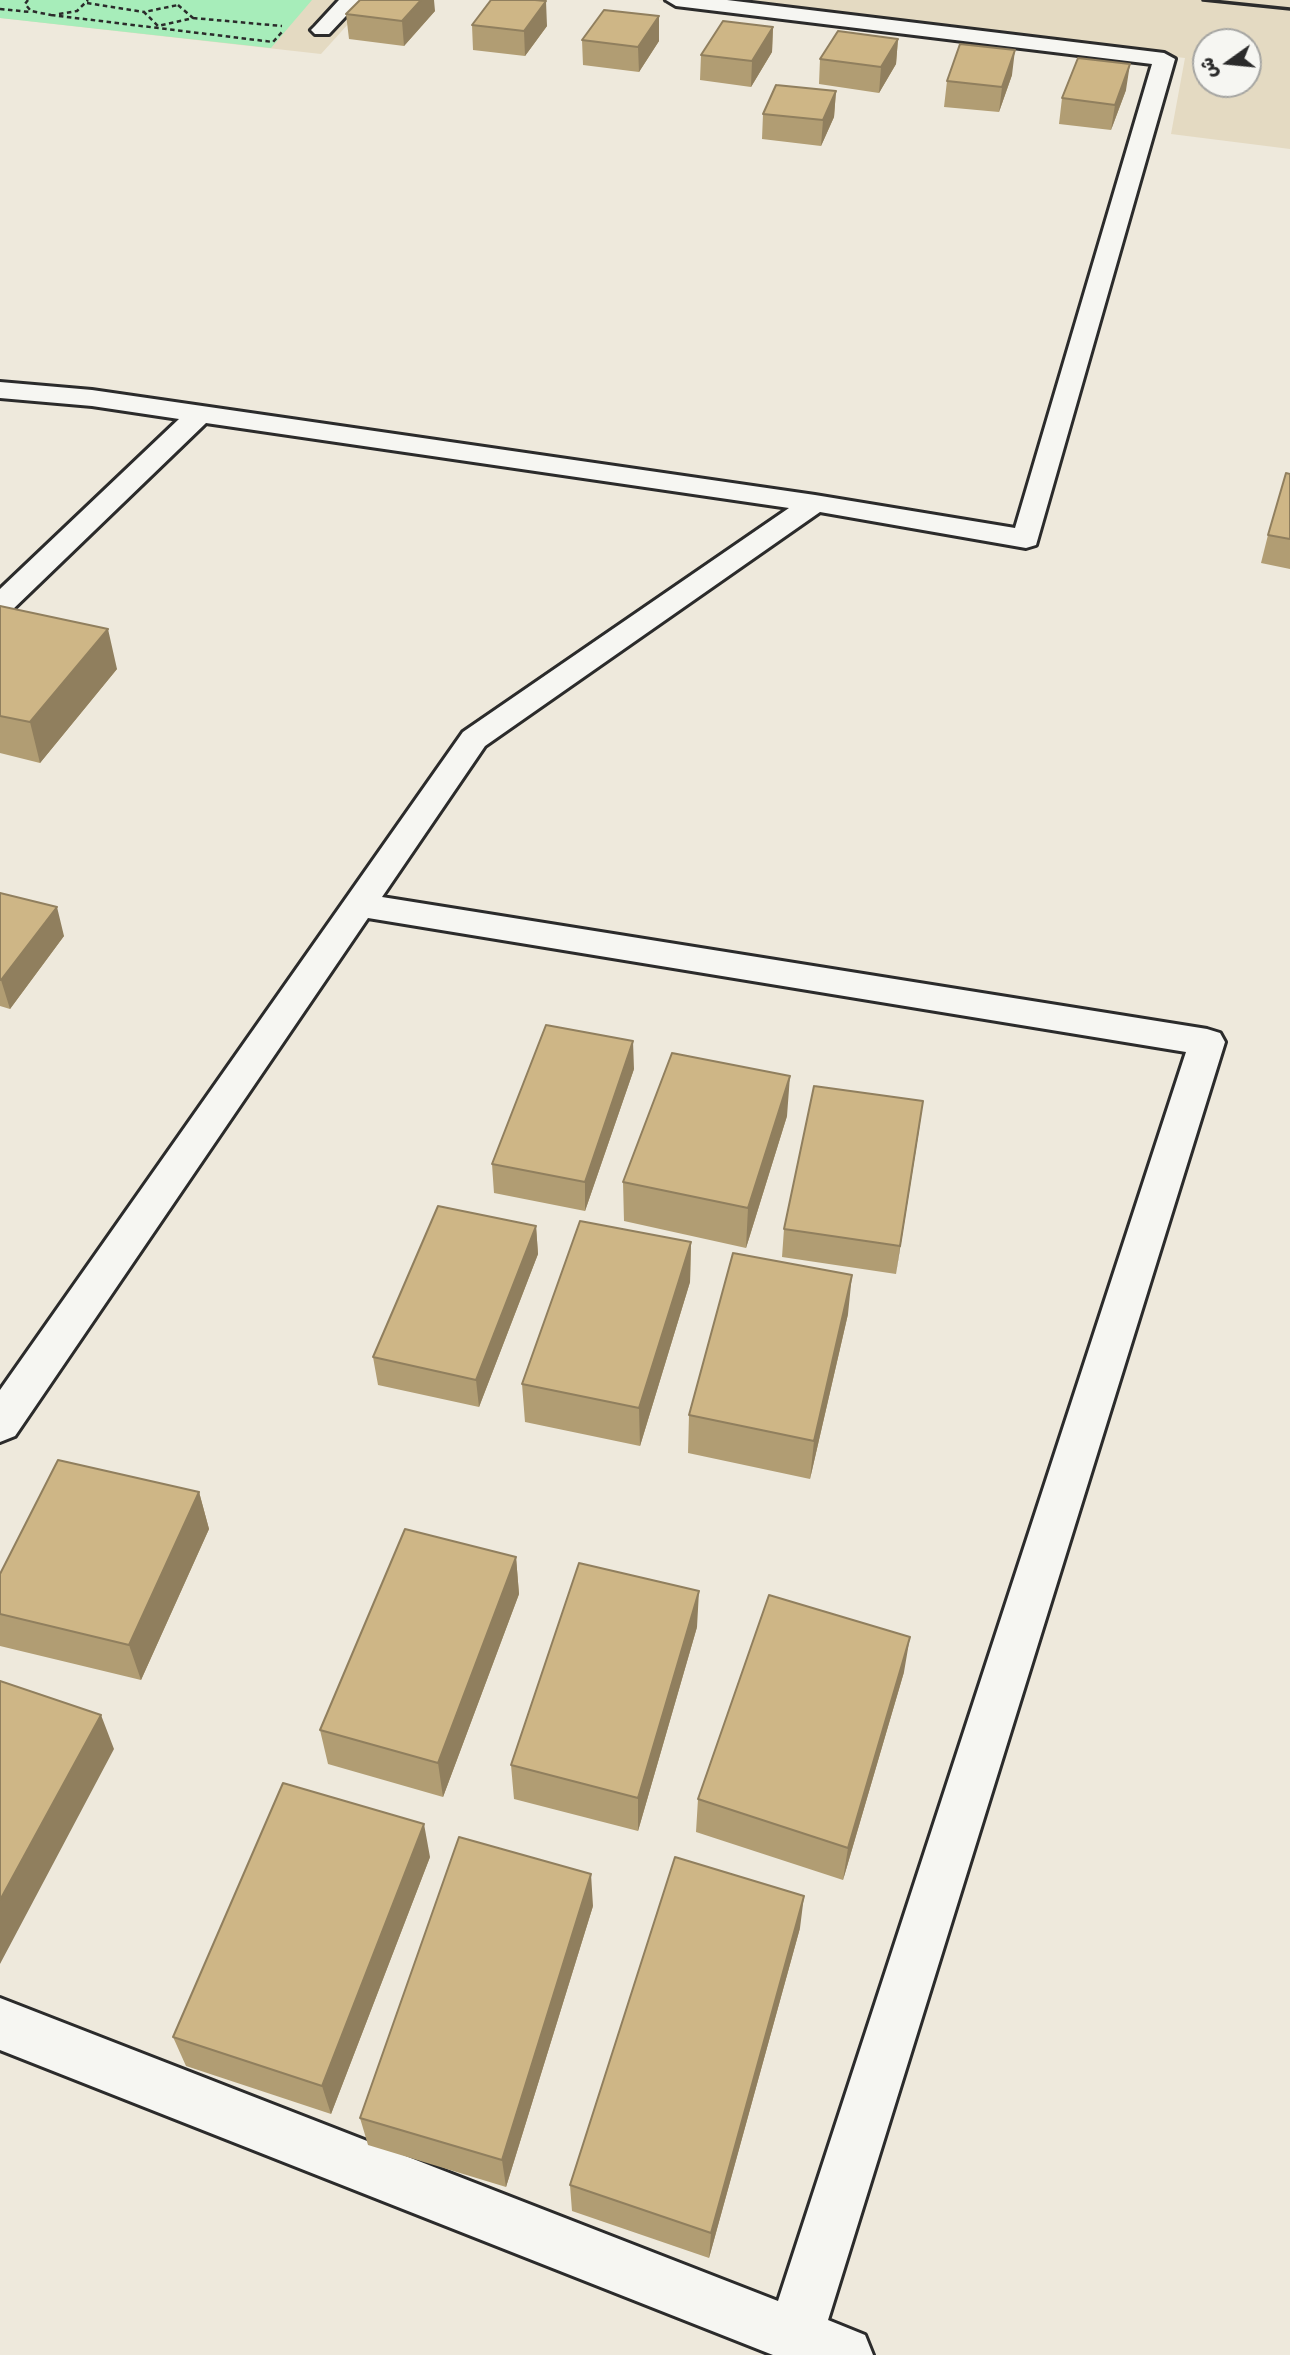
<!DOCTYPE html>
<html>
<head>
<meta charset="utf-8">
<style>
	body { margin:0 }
	#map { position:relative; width:1290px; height:2355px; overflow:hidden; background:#eee9dc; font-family:Itim,"Playpen Sans Arabic",sans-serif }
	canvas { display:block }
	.north { position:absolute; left:1192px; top:28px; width:70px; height:70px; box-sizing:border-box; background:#f6f6f2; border:2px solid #a5a5a2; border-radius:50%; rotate:255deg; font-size:19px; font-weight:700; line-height:28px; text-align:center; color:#2b2b2b }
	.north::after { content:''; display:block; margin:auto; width:24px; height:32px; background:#2b2b2b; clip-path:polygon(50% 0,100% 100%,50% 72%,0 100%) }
</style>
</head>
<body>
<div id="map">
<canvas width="1290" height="2355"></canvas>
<div class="north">ش</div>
</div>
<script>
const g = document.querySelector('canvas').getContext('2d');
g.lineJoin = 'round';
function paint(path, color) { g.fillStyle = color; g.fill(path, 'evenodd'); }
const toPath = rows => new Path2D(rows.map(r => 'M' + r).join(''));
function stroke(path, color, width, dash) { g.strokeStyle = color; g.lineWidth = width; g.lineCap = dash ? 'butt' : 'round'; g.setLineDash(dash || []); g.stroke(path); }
const built = toPath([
	[0,0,370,0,321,54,0,18],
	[658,0,1290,0,1290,149,1171,134,1185,58],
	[1206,42,1248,42,1248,84,1206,84]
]);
const green = toPath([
	[0,0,312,0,271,48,0,18]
]);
const path = toPath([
	[28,0,25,4,31,11,51,15],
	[87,3,144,12],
	[178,5,193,18,158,26,144,12,178,5],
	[0,9,30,12],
	[59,14,77,11,88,0],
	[51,15,273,42,282,32],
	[193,18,282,26]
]);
const minor = toPath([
	[339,0,361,0,329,34,315,34,311,30,315,26,339,0],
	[666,0,727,0,1164,53,1175,59,1036,545,1026,548,820,512,485,746,382,897,1207,1029,1220,1033,1225,1042,828,2320,865,2335,873,2355,773,2355,0,2050,0,1998,778,2301,1186,1052,368,918,15,1436,0,1442,0,1390,463,732,789,508,206,423,11,611,0,614,0,589,179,419,92,406,0,398,0,382,92,390,815,495,1015,528,1152,64,676,6,666,0]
]);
const rail = toPath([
	[1203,0,1290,9]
]);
const wall = toPath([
	[435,11,404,46,349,39,346,14],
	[472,25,547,26,525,56,473,50],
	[773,27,772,52,751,87,700,80,701,55],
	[898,39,896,64,879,93,819,84,820,59],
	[582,40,659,41,639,72,583,65],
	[1012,75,999,112,944,107,947,81],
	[1126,90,1111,130,1059,124,1062,98],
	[836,91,834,117,821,146,762,139,763,114],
	[1290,474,1290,569,1261,563,1268,535],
	[0,606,117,669,40,763,0,753],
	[0,893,64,936,10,1009,0,1006],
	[634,1069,585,1211,494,1193,492,1164],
	[923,1101,896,1274,782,1257,784,1229],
	[787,1116,746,1248,624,1221,623,1182],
	[536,1226,538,1254,479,1407,378,1385,373,1357],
	[691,1242,690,1282,640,1446,525,1422,522,1384],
	[848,1314,810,1479,688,1453,689,1415],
	[199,1492,209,1529,141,1680,0,1646,0,1574],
	[516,1557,519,1594,443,1797,328,1764,320,1730],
	[697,1627,638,1831,514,1799,511,1765],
	[904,1672,843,1880,696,1832,698,1799],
	[430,1857,331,2114,186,2066,173,2037],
	[593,1906,506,2187,368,2145,360,2118],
	[800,1928,709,2258,572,2211,570,2185]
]);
const shadedWall = toPath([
	[421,0,434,0,435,11,404,46,402,21],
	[546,1,547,26,525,56,524,31],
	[659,16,659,41,639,72,638,47],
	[773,27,772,52,751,87,752,61],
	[898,39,896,64,879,93,881,67],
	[1015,50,1012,75,999,112,1002,87],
	[1130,64,1126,90,1111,130,1115,105],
	[836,91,834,117,821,146,823,120],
	[108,629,117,669,40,763,30,722],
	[57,907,64,936,10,1009,1,980],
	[633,1041,634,1069,585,1211,585,1182],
	[790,1076,787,1116,746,1248,748,1208],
	[923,1101,919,1130,896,1274,900,1246],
	[536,1226,538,1254,479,1407,476,1380],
	[691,1242,690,1282,640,1446,639,1408],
	[852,1275,848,1314,810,1479,814,1441],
	[199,1492,209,1529,141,1680,129,1645],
	[516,1557,519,1594,443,1797,438,1763],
	[699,1591,697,1627,638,1831,638,1798],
	[910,1637,904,1672,843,1880,848,1848],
	[101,1715,114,1749,0,1964,0,1900],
	[424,1824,430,1857,331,2114,322,2086],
	[591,1874,593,1906,506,2187,502,2160],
	[804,1896,800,1928,709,2258,711,2233]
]);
const building = toPath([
	[360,0,421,0,402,21,346,14,360,0],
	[491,0,535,0,546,1,524,31,472,25,491,0],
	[604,10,659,16,638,47,582,40,604,10],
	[723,21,773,27,752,61,701,55,723,21],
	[838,31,898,39,881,67,820,59,838,31],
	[960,44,1015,50,1002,87,947,81,960,44],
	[1078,58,1130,64,1115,105,1062,98,1078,58],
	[776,85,836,91,823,120,763,114,776,85],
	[1286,473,1290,474,1290,539,1268,535,1286,473],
	[0,606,108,629,30,722,0,716,0,606],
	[0,893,57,907,1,980,0,980,0,893],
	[546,1025,633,1041,585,1182,492,1164,546,1025],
	[672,1053,790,1076,748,1208,623,1182,672,1053],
	[814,1086,923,1101,900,1246,784,1229,814,1086],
	[438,1206,536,1226,476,1380,373,1357,438,1206],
	[580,1221,691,1242,639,1408,522,1384,580,1221],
	[733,1253,852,1275,814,1441,689,1415,733,1253],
	[58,1460,199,1492,129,1645,0,1614,0,1574,58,1460],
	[405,1529,516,1557,438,1763,320,1730,405,1529],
	[579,1563,699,1591,638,1798,511,1765,579,1563],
	[769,1595,910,1637,848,1848,698,1799,769,1595],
	[0,1681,101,1715,0,1900,0,1681],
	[283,1783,424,1824,322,2086,173,2037,283,1783],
	[459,1837,591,1874,502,2160,360,2118,459,1837],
	[675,1857,804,1896,711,2233,570,2185,675,1857]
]);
paint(built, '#e4dac2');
paint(green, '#a7edba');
stroke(minor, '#2b2b2b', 6);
stroke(path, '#2b2b2b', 2.5, [4.5, 3.5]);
paint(minor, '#f6f6f2');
stroke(rail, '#2b2b2b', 3.5);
paint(wall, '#b19d73');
paint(shadedWall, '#907f5e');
paint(building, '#ceb686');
stroke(building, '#907f5e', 2);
</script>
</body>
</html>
